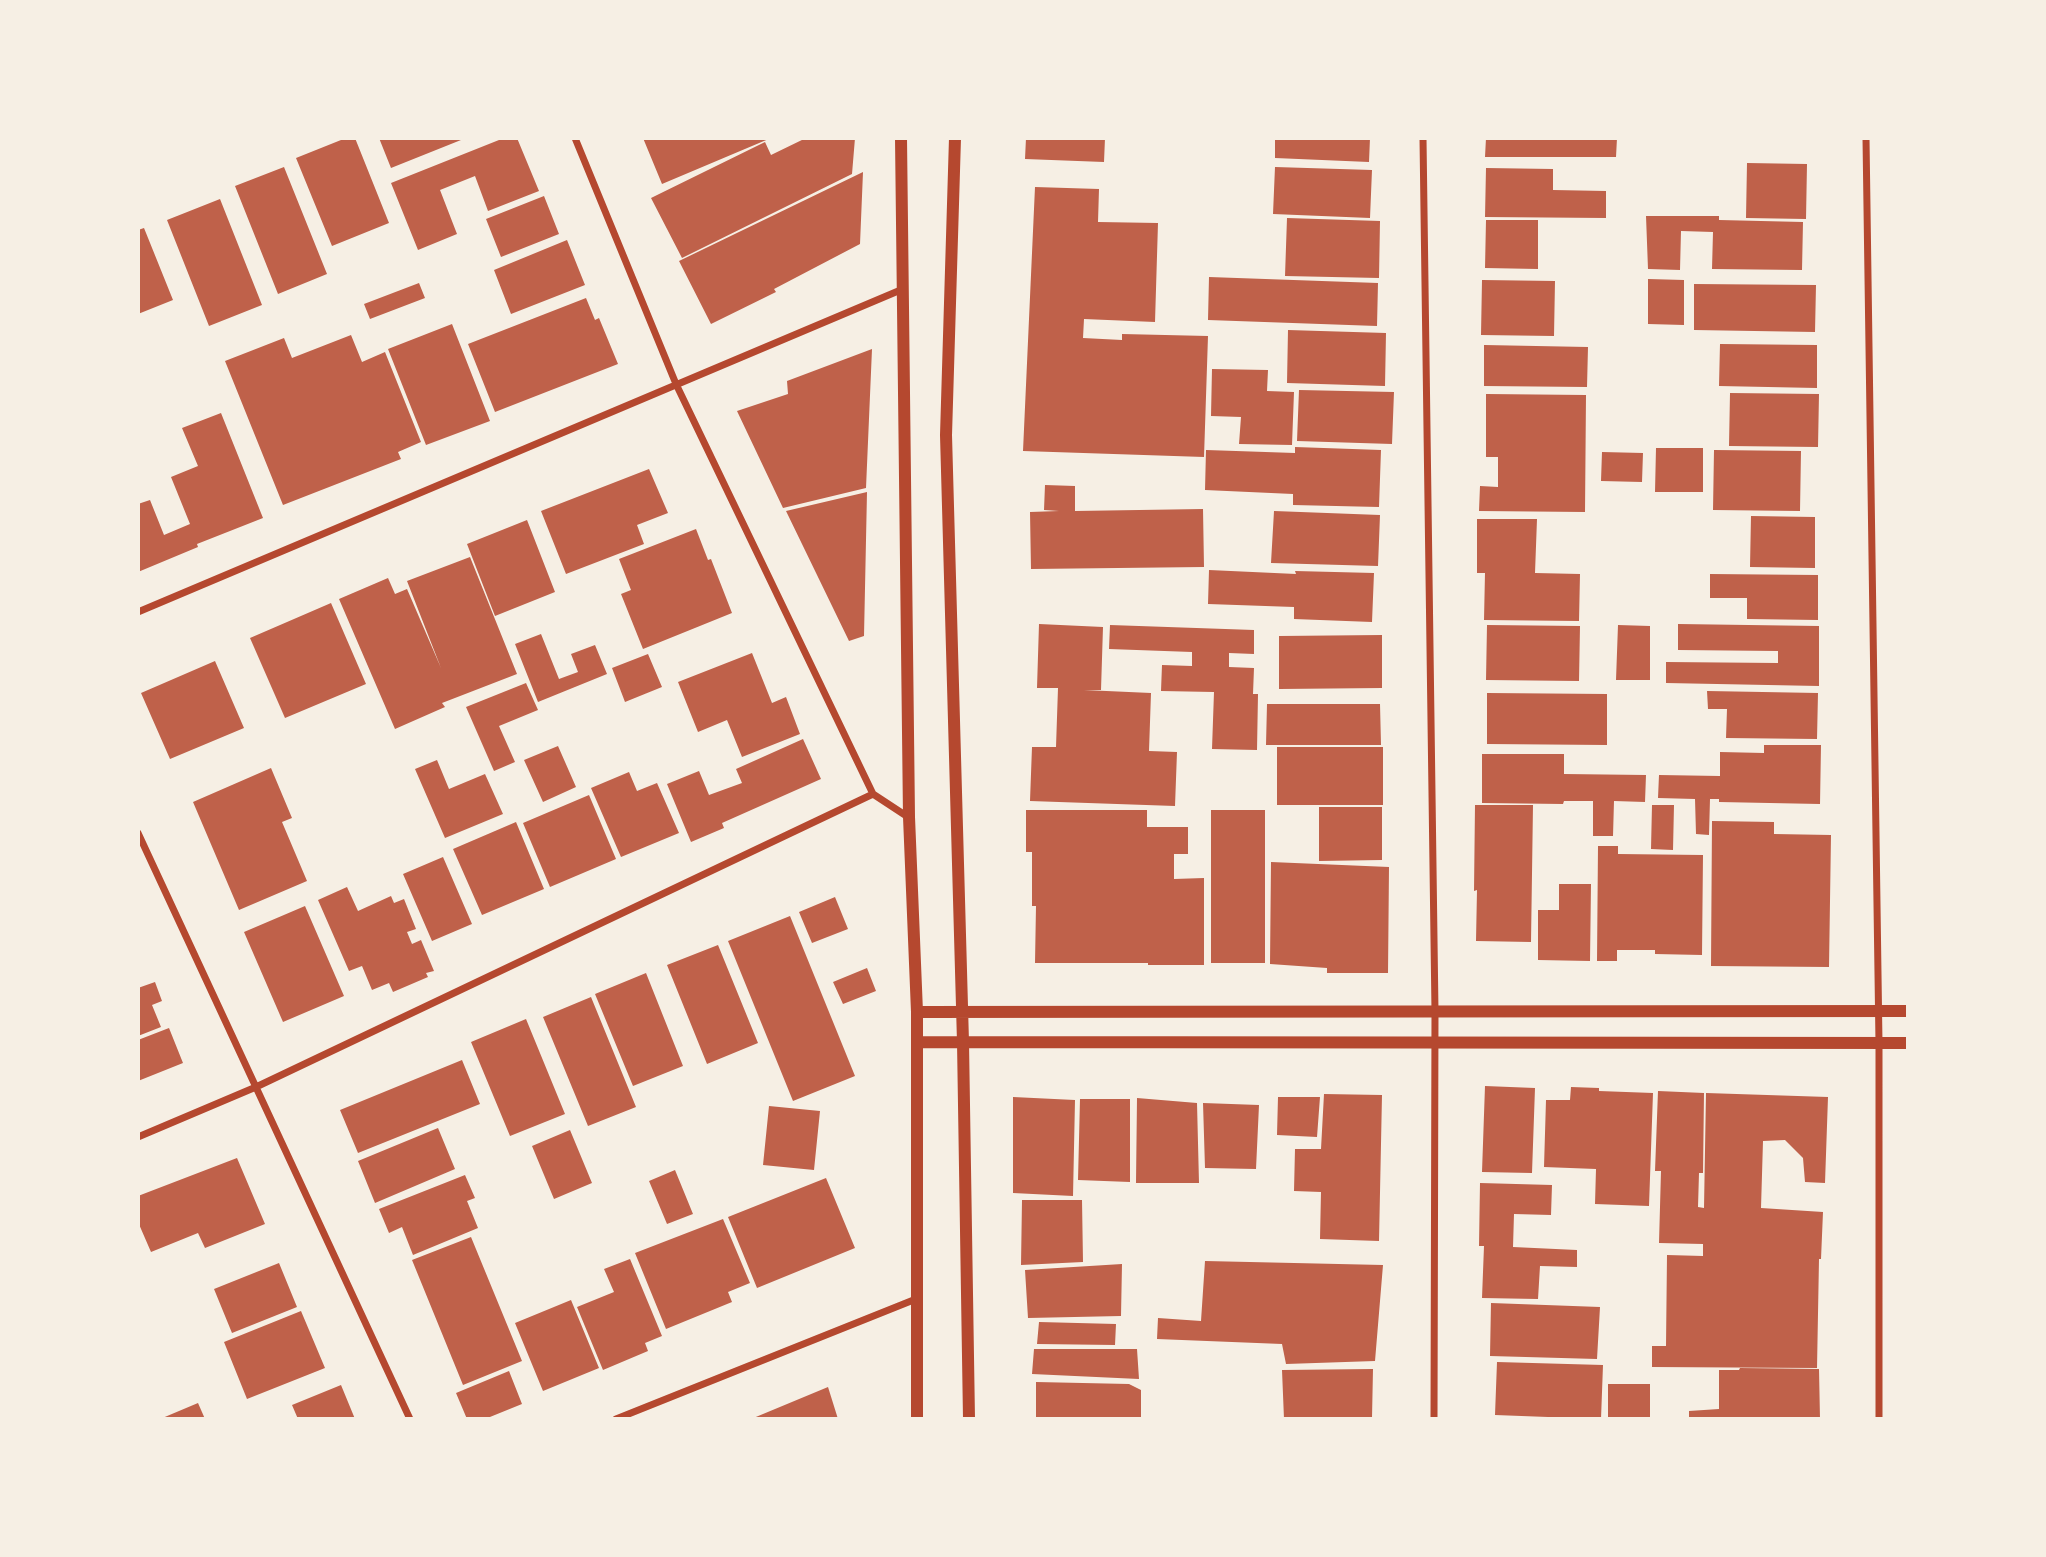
<!DOCTYPE html>
<html>
<head>
<meta charset="utf-8">
<style>
	body { margin:0 }
	#map { position:relative; width:2046px; height:1557px; overflow:hidden; background:#f6efe4; font-family:"Public Sans",sans-serif }
	canvas { display:block }
	.frame { position:absolute; inset:0; border:140px solid #f6efe4; pointer-events:none }
</style>
</head>
<body>
<div id="map">
<canvas width="2046" height="1557"></canvas>
<div class="frame"></div>
</div>
<script>
const g = document.querySelector('canvas').getContext('2d');
g.lineJoin = 'round';
function paint(path, color) { g.fillStyle = color; g.fill(path, 'evenodd'); }
const toPath = rows => new Path2D(rows.map(r => 'M' + r).join(''));
function stroke(path, color, width, dash) { g.strokeStyle = color; g.lineWidth = width; g.lineCap = dash ? 'butt' : 'round'; g.setLineDash(dash || []); g.stroke(path); }
const building = toPath([
	[346,138,355,138,389,223,332,246,296,158],
	[379,138,466,138,391,168],
	[504,138,517,138,539,191,488,211,475,176,440,190,457,234,418,250,391,183],
	[643,138,771,138,662,184],
	[806,138,855,138,852,174,682,258,651,198,765,142,771,155],
	[1026,138,1105,138,1104,162,1025,159],
	[1275,138,1370,138,1369,162,1275,158],
	[1486,138,1617,138,1616,157,1485,157],
	[1747,163,1807,164,1806,219,1746,218],
	[284,167,327,274,278,294,235,186],
	[1275,167,1372,170,1370,218,1273,214],
	[1486,168,1553,169,1553,190,1606,191,1606,218,1485,217],
	[863,172,860,244,774,289,776,292,711,324,679,261],
	[1035,187,1099,189,1098,222,1158,223,1155,322,1084,319,1083,338,1122,340,1122,334,1208,336,1204,457,1023,451],
	[544,196,559,234,501,257,486,219],
	[220,199,262,305,209,326,167,220],
	[1646,216,1719,216,1719,220,1803,222,1802,270,1712,269,1713,232,1681,231,1680,270,1648,269],
	[1287,218,1380,221,1379,278,1285,276],
	[1486,220,1538,220,1538,269,1485,268],
	[144,228,173,300,138,314,138,230],
	[567,240,585,285,511,314,494,270],
	[1209,277,1378,283,1377,326,1208,320],
	[1648,279,1684,280,1684,325,1648,324],
	[1482,280,1555,281,1554,336,1481,335],
	[419,283,425,298,370,319,364,304],
	[1694,284,1816,285,1815,332,1694,330],
	[586,298,595,320,599,318,618,364,495,412,468,344],
	[452,324,490,421,426,445,388,349],
	[1288,330,1386,333,1385,386,1287,383],
	[351,335,362,362,385,352,421,442,398,452,401,459,283,505,225,361,284,338,292,358],
	[1720,344,1817,345,1817,388,1719,386],
	[1484,345,1588,347,1587,387,1484,386],
	[872,349,866,488,783,508,737,411,788,394,787,381],
	[1212,369,1268,370,1267,391,1294,392,1292,445,1239,444,1241,417,1211,416],
	[1299,390,1394,392,1392,444,1297,441],
	[1730,393,1819,394,1818,447,1729,446],
	[1486,394,1586,395,1585,512,1479,511,1480,486,1498,487,1498,457,1486,457],
	[221,413,263,518,197,544,198,547,138,572,138,504,150,500,164,535,190,524,171,477,198,466,182,428],
	[1295,447,1381,450,1379,507,1293,505,1293,494,1205,490,1206,450,1295,453],
	[1656,448,1703,448,1703,492,1655,492],
	[1714,450,1801,451,1800,511,1713,510],
	[1602,452,1643,453,1642,482,1601,481],
	[649,469,668,513,637,525,644,544,566,574,541,511],
	[1045,485,1075,486,1075,511,1203,509,1204,567,1031,569,1030,512,1059,511,1044,510],
	[867,492,864,636,849,641,786,511],
	[1274,511,1380,515,1378,566,1271,563],
	[1751,516,1815,517,1815,568,1750,567],
	[1477,519,1537,519,1535,573,1580,574,1579,621,1484,620,1485,573,1477,573],
	[527,520,555,592,495,616,467,544],
	[696,529,708,560,711,559,732,613,643,649,621,594,631,590,619,559],
	[470,557,517,674,442,703,445,707,395,729,339,599,388,578,395,594,407,589,441,668,407,581],
	[1209,570,1296,574,1295,571,1374,573,1372,622,1294,619,1294,607,1208,604],
	[1710,574,1818,575,1818,620,1747,619,1747,598,1710,598],
	[331,603,366,684,285,718,250,638],
	[1039,624,1103,627,1101,690,1084,690,1151,693,1149,751,1177,752,1175,806,1030,801,1032,747,1056,747,1058,688,1037,688],
	[1678,624,1819,626,1819,686,1666,683,1666,662,1778,663,1778,651,1678,650],
	[1110,625,1254,630,1254,654,1229,653,1229,667,1254,668,1253,694,1258,694,1257,750,1212,749,1214,692,1161,691,1162,665,1192,666,1192,652,1109,649],
	[1487,625,1580,626,1579,681,1486,680],
	[1618,625,1650,626,1650,680,1616,680],
	[541,634,559,679,578,672,571,654,595,645,607,674,538,702,515,644],
	[1382,635,1382,688,1279,689,1279,636],
	[752,653,772,703,786,697,800,734,742,757,727,720,698,732,678,682],
	[648,654,662,687,625,702,612,668],
	[215,661,244,728,170,759,141,693],
	[526,683,538,710,499,726,515,762,494,771,466,707],
	[1707,691,1818,693,1817,739,1726,738,1727,709,1708,709],
	[1487,693,1607,694,1607,745,1487,744],
	[1267,704,1380,704,1381,745,1266,745],
	[803,739,821,779,722,823,724,828,691,842,667,784,699,771,709,795,742,783,736,769],
	[1764,745,1821,745,1820,804,1719,802,1719,799,1710,799,1709,835,1696,834,1695,799,1658,798,1659,775,1720,776,1720,752,1764,753],
	[558,746,576,787,543,802,524,760],
	[1277,747,1383,747,1383,805,1277,805],
	[1482,754,1564,754,1564,774,1646,775,1645,802,1614,801,1613,836,1593,836,1593,801,1564,801,1563,804,1482,803],
	[437,760,449,789,485,774,503,814,445,838,415,769],
	[271,768,292,818,282,822,307,881,239,910,193,802],
	[629,772,637,791,657,783,679,833,621,857,591,788],
	[589,795,616,859,550,887,523,823],
	[1475,805,1533,805,1531,942,1476,941,1477,890,1474,891],
	[1652,805,1674,805,1673,850,1651,849],
	[1319,807,1382,807,1382,860,1319,861],
	[1026,810,1147,810,1147,827,1188,827,1188,854,1174,854,1174,879,1204,878,1204,965,1148,965,1148,963,1035,963,1036,906,1032,906,1032,852,1026,852],
	[1211,810,1265,810,1265,963,1211,963],
	[1712,821,1774,822,1774,834,1831,835,1829,967,1711,966],
	[516,822,544,889,482,915,453,849],
	[1598,846,1618,846,1618,854,1703,855,1702,955,1655,954,1655,950,1617,950,1617,961,1597,961],
	[443,857,472,924,432,941,403,874],
	[1271,862,1389,867,1388,973,1327,973,1327,968,1270,964],
	[1559,884,1591,884,1590,961,1538,960,1538,910,1559,910],
	[347,887,358,911,391,896,394,903,404,899,416,929,407,932,412,944,421,940,434,971,426,973,428,977,393,992,389,983,372,990,362,966,349,971,318,900],
	[835,897,848,929,812,943,799,912],
	[305,906,344,996,283,1022,244,932],
	[790,916,855,1076,793,1101,728,941],
	[718,945,758,1043,707,1064,667,965],
	[867,968,876,991,843,1004,833,982],
	[646,973,683,1066,633,1086,595,994],
	[155,982,162,1001,152,1005,161,1027,138,1036,138,988],
	[591,997,636,1107,588,1126,543,1017],
	[526,1019,565,1114,510,1136,471,1042],
	[169,1028,183,1063,138,1081,138,1040],
	[462,1060,480,1104,358,1153,340,1110],
	[1485,1086,1535,1088,1532,1173,1482,1172],
	[1571,1087,1599,1088,1599,1091,1653,1093,1649,1206,1595,1204,1596,1169,1544,1167,1546,1100,1570,1100],
	[1658,1091,1704,1093,1703,1173,1699,1173,1698,1207,1704,1208,1706,1093,1828,1097,1825,1183,1805,1182,1803,1158,1785,1140,1763,1141,1761,1208,1823,1212,1821,1259,1819,1259,1817,1368,1652,1367,1652,1346,1666,1346,1667,1255,1703,1256,1703,1244,1659,1243,1661,1171,1655,1171],
	[1324,1094,1382,1095,1379,1241,1320,1239,1321,1192,1294,1191,1295,1149,1321,1149],
	[1013,1097,1075,1100,1073,1196,1013,1193],
	[1278,1097,1320,1097,1317,1137,1277,1135],
	[1137,1098,1197,1103,1199,1183,1136,1183],
	[1080,1099,1130,1099,1130,1182,1078,1180],
	[1203,1103,1259,1105,1256,1169,1205,1168],
	[769,1106,820,1111,814,1170,763,1165],
	[438,1128,455,1169,375,1203,358,1161],
	[570,1130,592,1183,554,1199,532,1146],
	[237,1158,265,1224,205,1248,198,1233,151,1252,138,1222,138,1196],
	[675,1170,693,1214,667,1224,649,1181],
	[465,1175,475,1198,467,1201,478,1228,413,1255,402,1227,389,1233,379,1209],
	[826,1178,855,1248,757,1288,728,1217],
	[1480,1183,1552,1185,1551,1215,1514,1214,1513,1247,1577,1250,1577,1267,1540,1266,1538,1299,1482,1298,1484,1246,1479,1246],
	[1022,1200,1082,1200,1083,1262,1021,1265],
	[723,1219,750,1283,728,1292,732,1302,666,1329,635,1253],
	[471,1237,522,1361,463,1385,412,1260],
	[630,1259,662,1336,645,1343,648,1351,603,1370,577,1307,614,1292,604,1269],
	[1205,1261,1383,1265,1375,1361,1286,1364,1282,1344,1157,1339,1158,1318,1201,1321],
	[279,1263,297,1307,232,1333,214,1289],
	[1122,1264,1121,1316,1028,1318,1025,1270],
	[571,1300,599,1368,543,1391,515,1323],
	[1491,1303,1600,1307,1597,1359,1490,1356],
	[301,1311,325,1368,247,1399,224,1342],
	[1039,1322,1116,1324,1115,1345,1037,1344],
	[1034,1349,1137,1349,1139,1379,1032,1374],
	[1497,1362,1603,1365,1601,1419,1495,1415],
	[1740,1368,1819,1369,1820,1419,1689,1419,1689,1411,1719,1409,1719,1370,1739,1370],
	[1373,1369,1372,1418,1284,1419,1282,1370],
	[509,1371,522,1404,485,1419,467,1419,456,1393],
	[1036,1382,1129,1384,1141,1390,1141,1419,1036,1419],
	[1608,1384,1650,1384,1650,1419,1608,1419],
	[341,1385,355,1419,298,1419,292,1405],
	[828,1387,838,1419,751,1419],
	[198,1403,205,1419,160,1419]
]);
const minor = toPath([
	[575,138,676,384,873,794,908,817],
	[1423,138,1435,1011,1434,1419],
	[1866,138,1879,1043,1879,1419],
	[138,612,903,289],
	[138,833,410,1419],
	[138,1137,256,1087,873,794],
	[616,1419,916,1299]
]);
const tertiary = toPath([
	[901,138,909,817,917,1012,917,1419],
	[955,138,946,435,963,1042,969,1419],
	[917,1012,1908,1011],
	[917,1042,1908,1043]
]);
paint(building, '#bf614a');
stroke(minor, '#b5482f', 7);
stroke(tertiary, '#b5482f', 12);
</script>
</body>
</html>
